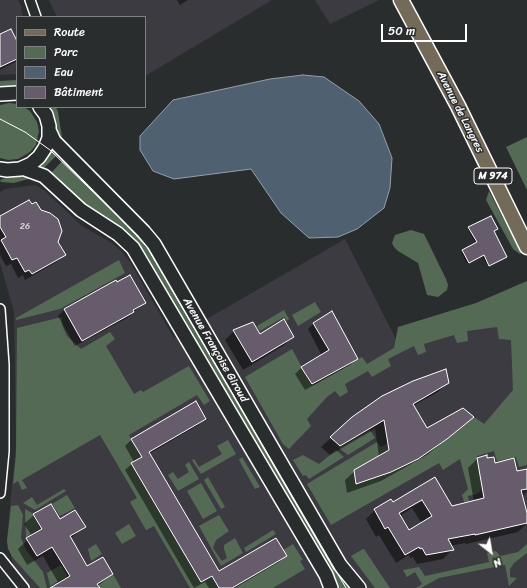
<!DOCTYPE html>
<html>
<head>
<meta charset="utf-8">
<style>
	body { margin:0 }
	#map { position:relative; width:527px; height:588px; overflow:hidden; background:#2a2d2e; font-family:Sriracha,sans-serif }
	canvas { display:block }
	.legend { position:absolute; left:16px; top:16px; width:130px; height:92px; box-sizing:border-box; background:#2a2d2e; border:1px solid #7f8182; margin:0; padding:5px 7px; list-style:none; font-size:12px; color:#fff }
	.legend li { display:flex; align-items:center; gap:8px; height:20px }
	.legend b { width:20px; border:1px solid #7f8182 }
	.north { position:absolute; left:471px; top:532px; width:40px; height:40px; -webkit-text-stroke:3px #2a2d2e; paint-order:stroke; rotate:149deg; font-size:11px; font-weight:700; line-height:16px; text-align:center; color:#fff }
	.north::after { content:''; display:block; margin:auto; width:14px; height:18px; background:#fff; clip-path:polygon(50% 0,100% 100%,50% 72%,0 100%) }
	.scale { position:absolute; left:381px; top:24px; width:86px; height:18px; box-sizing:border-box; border:2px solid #fff; border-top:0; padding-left:5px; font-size:12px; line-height:14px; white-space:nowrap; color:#fff; -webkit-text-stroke:3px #2a2d2e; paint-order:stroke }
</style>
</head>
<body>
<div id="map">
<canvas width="527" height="588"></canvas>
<ul class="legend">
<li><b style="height:5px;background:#746a5a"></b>Route</li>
<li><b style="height:11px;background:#556a55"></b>Parc</li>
<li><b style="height:11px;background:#4f6071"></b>Eau</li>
<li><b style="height:11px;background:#675c6c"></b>Bâtiment</li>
</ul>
<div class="north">N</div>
<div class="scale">50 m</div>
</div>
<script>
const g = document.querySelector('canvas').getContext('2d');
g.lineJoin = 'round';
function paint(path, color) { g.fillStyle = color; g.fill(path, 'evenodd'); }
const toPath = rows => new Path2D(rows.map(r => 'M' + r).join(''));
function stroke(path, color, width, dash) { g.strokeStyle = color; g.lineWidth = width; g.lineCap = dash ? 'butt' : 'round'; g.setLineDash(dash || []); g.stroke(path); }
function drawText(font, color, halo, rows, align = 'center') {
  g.font = font + ' Sriracha,sans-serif'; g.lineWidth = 3; g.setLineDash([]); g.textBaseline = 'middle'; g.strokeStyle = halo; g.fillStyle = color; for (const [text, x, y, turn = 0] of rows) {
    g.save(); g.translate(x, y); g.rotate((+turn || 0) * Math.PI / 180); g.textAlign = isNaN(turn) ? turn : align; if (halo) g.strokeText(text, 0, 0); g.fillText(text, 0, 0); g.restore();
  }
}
const built = toPath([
	[0,0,18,0,21,6,23,17,17,17,17,74,0,75],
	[49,0,272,0,145,76,145,17,57,17],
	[315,0,379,0,330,24],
	[35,185,44,190,82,226,112,243,122,252,130,262,174,338,345,239,401,349,503,293,527,342,527,588,19,588,7,539,16,444,14,312,0,263,0,192,5,189]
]);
const green = toPath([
	[17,80,17,87,0,89,0,81],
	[9,103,17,104,17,107,24,107,30,111,37,122,39,131,36,145,30,152,18,159,8,160,0,158,0,105],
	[47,107,56,107,58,112,62,137,60,142],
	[527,137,527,190,506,147],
	[51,147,60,152,42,170,38,167],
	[66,157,143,237,354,588,336,588,148,263,101,219,50,174],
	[17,174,29,174,32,178,14,183,1,182,0,180],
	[489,191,521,253,520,254,513,249,486,200],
	[411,230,424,234,446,279,448,285,447,290,438,297,427,295,418,263,398,251,394,247,392,243,395,235],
	[119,260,125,273,60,309,16,320,16,318],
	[527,281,527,465,519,467,516,457,497,461,494,451,477,456,482,489,477,494,468,496,469,501,464,502,462,495,468,489,460,459,443,470,439,463,331,525,307,484,377,442,381,447,396,440,399,444,354,470,356,484,391,472,418,459,447,439,474,417,484,424,513,390,511,340,499,339,497,327,467,331,468,341,457,343,454,335,424,344,426,352,418,355,414,346,388,359,391,366,372,377,368,371,345,384,348,392,340,397,335,391,327,397,307,419,311,426,289,449,283,444,245,377,292,349,312,386,362,357,367,364,394,348,398,327,476,303],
	[315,302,321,312,298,326,292,315],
	[284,310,289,319,287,321,284,317,260,331,257,326],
	[62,317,62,325,67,336,81,349,110,332,115,339,106,346,134,394,141,390,143,392,189,366,210,401,204,405,197,395,129,435,142,457,131,463,201,582,212,576,219,588,190,588,154,526,146,530,130,502,137,498,100,435,22,480,27,488,22,490,18,481,13,484,16,455,17,328],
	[370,430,375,438,348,455,332,443,339,448],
	[228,440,236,454,201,474,192,460,194,459,199,467,222,454,217,446],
	[336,450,344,457,309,479,306,475,303,476,293,460,303,455,319,464],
	[242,457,260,487,255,489,239,460],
	[189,462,199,479,178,491,168,475,173,472,178,479,189,472,185,465],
	[208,477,225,507,221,509,204,480],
	[201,483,217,511,203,519,187,491],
	[64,489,66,491,35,510,23,503,32,497,37,505],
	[67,495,75,508,60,516,52,504],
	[18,505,23,515,21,538,26,550,43,572,47,588,40,588,13,558,8,549,7,541,11,506],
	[25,509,32,513,40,529,26,537],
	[219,515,229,531,216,540,213,548,222,561,227,558,224,549,224,545,235,538,243,553,221,566,199,526],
	[129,524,136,536,122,544,115,533],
	[273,530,276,534,246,552,244,548],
	[96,544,102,554,91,561,88,549],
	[293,544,303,560,300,561,305,569,273,588,232,588,287,556,283,550],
	[527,544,527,553,514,563,510,569,510,577,517,578,509,586,505,565,439,578,421,588,416,588,422,584,415,572,407,577,403,570,419,567,425,576,489,562,487,553,496,551,500,556,518,552],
	[363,549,364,549,390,588,375,588,351,556],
	[61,565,67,576,50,586,47,573],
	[113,574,121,588,100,588,97,584]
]);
const water = toPath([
	[303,75,324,77,359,101,379,124,392,158,390,188,384,208,357,229,338,237,309,238,281,213,251,169,174,179,153,171,140,150,140,136,173,100,270,79,303,75]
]);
const shadow = toPath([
	[177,0,188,0,180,5],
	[0,35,17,44,17,61,0,70],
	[0,217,57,242,64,255,58,261,25,280,23,275,18,278,11,264,6,266,0,255],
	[469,228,497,229,493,232,504,258,488,266,482,256,467,263,461,252,476,244,468,229],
	[116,281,144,303,127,318,75,346,58,316,64,310],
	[315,322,357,358,350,365,305,390,295,374,302,367,322,356,308,329],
	[234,331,259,335,293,337,283,346,243,370,225,340],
	[448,382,438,392,413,406,427,429,463,426,427,455,381,481,347,493,345,480,355,471,379,456,375,429,330,455,321,447,353,418],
	[205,419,198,425,149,454,219,573,286,556,279,562,235,588,209,588,205,582,194,588,125,470,134,462,125,446,132,439],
	[478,458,487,459,516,472,527,471,527,491,522,497,527,523,518,532,466,544,465,543,450,546,453,549,443,559,417,564,413,557,410,558,409,555,396,563,379,535,376,537,366,519,375,510,392,503,434,479,451,507,474,502,468,468],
	[412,508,422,524,409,531,400,516],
	[34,515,84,527,70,539,87,567,112,574,98,586,99,588,53,588,59,584,43,556,27,565,18,549,32,536,24,524]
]);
const building = toPath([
	[11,29,17,41,17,59,0,67,0,34,11,29],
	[29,200,32,204,36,202,41,210,50,213,58,219,62,231,58,242,66,255,32,274,29,270,25,272,17,258,12,260,1,240,6,237,0,227,0,216,29,200],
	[491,216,498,229,494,231,507,257,489,266,484,255,469,263,462,250,477,242,468,227,491,216],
	[130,275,146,303,133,310,134,312,82,341,64,309,116,280,117,282,130,275],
	[332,311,358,359,312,384,301,367,329,350,313,323,332,311],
	[284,319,294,337,252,362,233,330,253,322,260,334,284,319],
	[446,369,449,383,413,404,427,428,463,408,474,417,447,439,418,459,391,472,356,484,354,470,389,450,384,420,340,446,330,437,352,417,382,396,413,381,446,369],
	[196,401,206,419,149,452,176,498,219,571,276,538,287,556,232,588,219,588,212,576,201,582,131,463,142,457,131,439,196,401],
	[487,455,487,458,494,457,495,463,514,458,517,471,527,469,527,489,521,490,527,513,527,523,475,535,475,534,448,539,454,550,426,555,422,548,420,549,419,547,405,555,388,527,385,529,374,509,391,499,393,502,435,477,452,506,484,498,477,458,487,455],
	[422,500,432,516,409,530,399,513,422,500],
	[51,504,60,519,75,510,86,527,70,536,87,566,103,557,113,574,97,584,100,588,50,588,70,576,52,547,37,556,26,538,42,529,33,514,51,504]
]);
const street = toPath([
	[30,0,36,17],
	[0,309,4,365,4,451,0,493],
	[0,558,24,588]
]);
const secondary = toPath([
	[0,94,17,93],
	[49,130,54,141,144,232,154,244,340,565,359,588],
	[22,168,44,176,81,210,118,234,133,248,326,575,331,588],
	[0,169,7,170,20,169,31,164,39,157,45,148,49,138,49,126,46,115,40,107]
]);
const primary = toPath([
	[401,0,458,106,527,247]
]);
const tram = toPath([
	[0,119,25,132,50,150,122,220,147,247,346,588]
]);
const numberNames = [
	["26",25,227]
];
const shields = [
	[493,176,38]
];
const shieldNames = [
	["M 974",493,176]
];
const streetNames = [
	["Avenue de Langres",460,112,63],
	["Avenue Françoise Giroud",215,350,60]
];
paint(built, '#3c3b41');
paint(green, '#556a55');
paint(water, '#4f6071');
stroke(water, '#95a0aa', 1);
paint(shadow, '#0007');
paint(building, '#675c6c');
stroke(building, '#fff', 1);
stroke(street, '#fff', 12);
stroke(secondary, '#fff', 16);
stroke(primary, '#fff', 17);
stroke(street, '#2a2d2e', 9);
stroke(secondary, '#2a2d2e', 13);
stroke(primary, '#746a5a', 14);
stroke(tram, '#fff', 1);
drawText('9px', '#d9d6da', null, numberNames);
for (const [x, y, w] of shields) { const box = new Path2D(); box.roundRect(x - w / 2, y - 8, w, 16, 3); g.fillStyle = '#2a2d2e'; g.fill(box); stroke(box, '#fff', 1); }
drawText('bold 10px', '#fff', null, shieldNames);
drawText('11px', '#fff', '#2a2d2e', streetNames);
</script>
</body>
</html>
